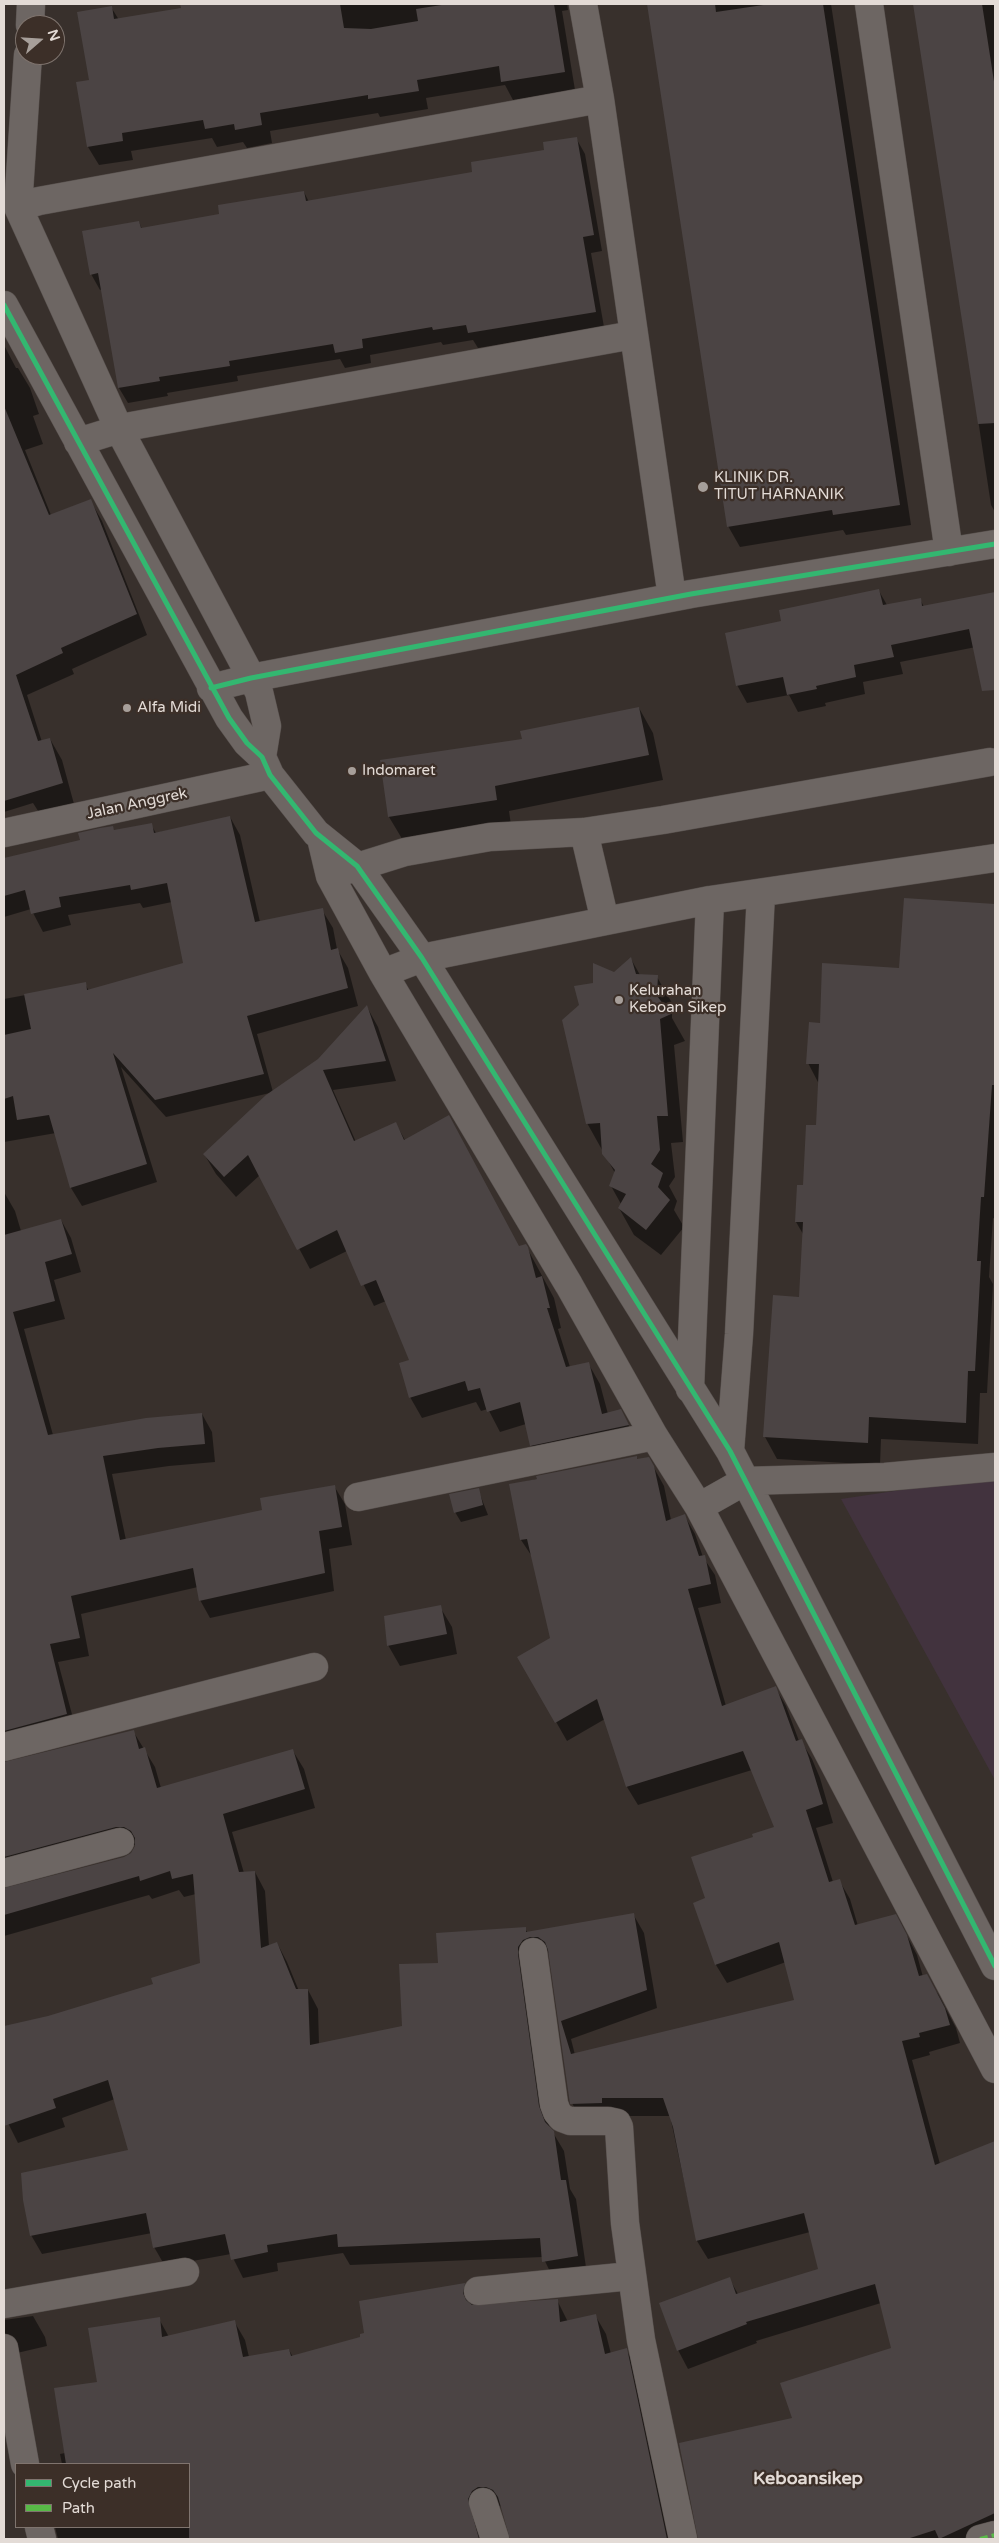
<!DOCTYPE html>
<html>
<head>
<meta charset="utf-8">
<style>
	body { margin:0 }
	#map { position:relative; width:999px; height:2543px; overflow:hidden; background:#38302c; font-family:"Varela Round",sans-serif }
	canvas { display:block }
	.frame { position:absolute; inset:0; border:5px solid #e3dbd6; pointer-events:none }
	.legend { position:absolute; left:15px; top:2463px; width:175px; height:65px; box-sizing:border-box; background:#3c2f28; border:1px solid #7f746e; margin:0; padding:6px 9px; list-style:none; font-size:15px; color:#e3dbd6 }
	.legend li { display:flex; align-items:center; gap:10px; height:25px }
	.legend b { width:25px; border:1px solid #7f746e }
	.north { position:absolute; left:15px; top:15px; width:50px; height:50px; box-sizing:border-box; background:#3c2f28; border:1px solid #7f746e; border-radius:50%; rotate:71deg; font-size:14px; font-weight:700; line-height:20px; text-align:center; color:#e3dbd6 }
	.north::after { content:''; display:block; margin:auto; width:18px; height:22px; background:#a79f9a; clip-path:polygon(50% 0,100% 100%,50% 72%,0 100%) }
</style>
</head>
<body>
<div id="map">
<canvas width="999" height="2543"></canvas>
<div class="frame"></div>
<ul class="legend">
<li><b style="height:6px;background:#33b770"></b>Cycle path</li>
<li><b style="height:6px;background:#58b947"></b>Path</li>
</ul>
<div class="north">N</div>
</div>
<script>
const g = document.querySelector('canvas').getContext('2d');
g.lineJoin = 'round';
function paint(path, color) { g.fillStyle = color; g.fill(path, 'evenodd'); }
const toPath = rows => new Path2D(rows.map(r => 'M' + r).join(''));
function stroke(path, color, width, dash) { g.strokeStyle = color; g.lineWidth = width; g.lineCap = dash ? 'butt' : 'round'; g.setLineDash(dash || []); g.stroke(path); }
function drawText(font, color, halo, rows, align = 'center') {
  g.font = font + ' "Varela Round",sans-serif'; g.lineWidth = 4.5; g.setLineDash([]); g.textBaseline = 'middle'; g.strokeStyle = halo; g.fillStyle = color; for (const [text, x, y, turn = 0] of rows) {
    g.save(); g.translate(x, y); g.rotate((+turn || 0) * Math.PI / 180); g.textAlign = isNaN(turn) ? turn : align; if (halo) g.strokeText(text, 0, 0); g.fillText(text, 0, 0); g.restore();
  }
}
const industrial = toPath([
	[995,1476,995,1780,841,1499]
]);
const shadow = toPath([
	[182,4,567,4,568,10,562,11,575,90,513,100,505,85,426,98,428,109,380,117,378,113,270,131,272,143,247,148,243,142,217,147,212,138,131,151,133,160,99,165,88,147,77,83,90,81,111,7,119,20,182,9],
	[648,4,831,4,911,525,846,535,843,530,740,547,728,526],
	[915,4,995,4,995,512,991,505],
	[576,138,585,154,602,251,591,253,604,327,478,348,473,340,443,345,441,342,370,355,371,363,345,368,340,359,237,376,238,381,167,393,168,396,128,403,119,388,102,289,100,290,91,274,139,222,142,229,221,215,304,192,309,202,474,173,546,151],
	[4,345,16,368,18,368,30,388,39,414,33,416,43,444,25,450,51,515,90,500,102,521,147,635,72,669,74,674,27,695,42,742,50,739,62,760,74,804,40,814,33,803,4,812],
	[879,591,887,605,920,599,924,607,995,594,995,655,982,658,976,647,900,662,903,674,863,682,865,694,825,703,826,706,798,712,789,695,747,703,737,685,783,622],
	[639,708,653,733,663,780,509,811,511,825,404,842,389,817,381,761,523,740],
	[230,817,240,835,260,922,322,910,333,928,337,949,348,968,358,1006,257,1034,273,1092,319,1060,367,1007,378,1027,396,1081,333,1090,356,1142,396,1124,405,1140,519,1247,526,1246,554,1298,561,1328,558,1329,570,1367,588,1363,600,1384,608,1414,620,1411,632,1431,542,1466,531,1445,526,1424,500,1432,488,1409,481,1411,476,1402,422,1418,410,1397,410,1361,386,1301,374,1306,347,1251,310,1269,260,1175,236,1197,216,1174,204,1154,270,1093,166,1117,121,1067,157,1182,82,1206,71,1188,56,1133,4,1142,4,999,85,984,89,991,185,964,172,902,143,908,140,903,68,915,71,925,43,932,31,909,4,917,4,859,81,841,112,827,115,831,151,825,156,833],
	[905,899,995,906,995,1219,993,1218,989,1277,993,1284,987,1393,980,1393,978,1444,881,1439,880,1465,777,1459,765,1437,800,1298,803,1234,796,1222,817,1127,819,1084,808,1063,821,1024,900,969],
	[631,959,640,975,657,977,672,1003,672,1018,685,1041,674,1045,683,1142,671,1143,675,1177,669,1186,677,1201,674,1210,684,1227,661,1255,634,1235,619,1208,621,1204,611,1186,615,1173,587,1123,580,1005,595,984,614,973],
	[4,1192,15,1211,21,1231,61,1220,71,1238,81,1272,54,1280,65,1319,24,1329,53,1435,202,1414,212,1432,215,1462,169,1466,112,1474,126,1540,264,1511,334,1486,345,1504,352,1545,329,1549,334,1591,210,1618,200,1600,198,1587,81,1614,89,1656,58,1662,77,1733,4,1754,4,1660,44,1651,22,1550,4,1555],
	[636,1457,638,1460,653,1466,664,1486,671,1520,684,1515,695,1534,703,1557,715,1575,721,1603,698,1608,726,1706,775,1687,786,1706,799,1741,801,1741,812,1759,820,1778,833,1823,816,1828,833,1882,839,1880,850,1899,858,1926,906,1934,917,1955,923,1977,938,1994,956,2028,960,2043,929,2052,930,2055,912,2060,940,2164,995,2142,995,2539,699,2539,794,2419,892,2349,881,2303,756,2341,757,2343,688,2369,678,2350,729,2278,738,2294,819,2270,810,2232,708,2259,697,2241,670,2116,612,2116,582,2122,572,2103,552,1962,554,1961,546,1949,544,1949,547,1955,541,1955,528,1974,549,2126,564,2151,570,2189,576,2199,587,2274,554,2280,543,2257,350,2265,343,2253,277,2263,278,2271,243,2278,231,2254,165,2266,154,2247,152,2233,42,2254,31,2235,129,2151,115,2099,62,2118,65,2127,18,2143,4,2115,4,2094,11,2092,4,2060,4,2028,48,2017,155,1985,201,1964,196,1894,184,1897,179,1890,152,1899,149,1895,4,1936,4,1889,125,1858,132,1854,137,1845,127,1845,4,1880,4,1763,133,1731,155,1767,161,1788,293,1751,304,1769,315,1808,232,1832,244,1873,255,1872,265,1891,269,1946,277,1943,287,1962,299,1991,308,1990,318,2009,319,2044,404,2027,439,1964,525,1929,528,1933,633,1914,644,1933,657,2008,571,2039,575,2055,796,2001,786,1962,727,1983,716,1965,695,1904,707,1899,755,1838,776,1828,752,1770,638,1805,627,1787,605,1719,567,1741,519,1657,552,1639,533,1558,521,1540,510,1485],
	[478,1489,488,1515,461,1522,455,1512],
	[440,1607,452,1627,457,1654,400,1666,388,1645],
	[464,2285,475,2303,474,2306,557,2300,568,2322,595,2315,606,2334,611,2354,626,2350,637,2368,673,2539,511,2539,502,2507,497,2505,483,2539,58,2539,55,2527,189,2527,189,2464,62,2464,60,2454,65,2453,98,2383,159,2319,169,2337,234,2321,245,2340,249,2357,289,2350,293,2357,362,2338],
	[33,2316,45,2337,47,2346,4,2356,4,2320]
]);
const building = toPath([
	[180,4,340,4,344,28,371,29,418,21,416,9,448,4,554,4,565,72,501,82,499,66,417,80,419,91,368,99,368,95,260,113,262,125,235,130,234,124,205,129,203,120,122,133,123,141,87,147,76,82,89,80,77,12,112,6,114,19,181,8],
	[647,4,715,4,716,12,770,4,823,4,900,505,833,515,832,510,727,527],
	[913,4,982,4,995,88,995,423,978,424],
	[577,137,594,235,583,237,596,312,468,333,466,325,433,330,432,327,362,339,363,348,335,353,333,344,229,361,230,366,159,377,160,381,118,388,98,273,90,275,82,231,139,221,141,228,219,214,218,205,304,191,306,201,472,172,471,162,544,150,543,142],
	[4,406,49,515,91,499,137,614,61,648,63,653,16,675,38,741,50,738,63,783,4,801],
	[879,589,883,605,921,598,922,606,995,592,995,690,982,691,969,629,891,645,894,657,854,665,856,677,816,686,817,689,787,695,783,677,736,686,725,633,781,621,779,610],
	[639,707,649,755,495,786,497,800,388,817,380,760,522,739,520,731],
	[230,816,255,922,323,908,331,950,338,948,348,988,247,1016,264,1074,155,1100,113,1053,147,1164,70,1188,49,1115,17,1120,13,1096,4,1099,4,1035,31,1029,24,994,86,982,87,990,183,963,167,883,131,890,130,885,59,897,61,907,31,914,25,890,4,896,4,858,80,840,78,833,100,828,113,826,114,830,152,823,154,833],
	[904,898,995,904,995,1085,992,1085,984,1197,981,1197,977,1261,981,1261,975,1371,968,1371,966,1423,869,1417,868,1443,763,1437,773,1295,799,1297,803,1222,795,1222,797,1185,803,1185,806,1125,816,1125,819,1064,806,1064,809,1022,820,1023,822,963,899,968],
	[631,957,636,974,658,975,657,996,671,1014,660,1019,668,1116,657,1116,660,1150,651,1164,663,1173,658,1187,670,1200,646,1230,618,1208,626,1194,609,1186,615,1170,602,1154,600,1123,586,1124,562,1020,579,1005,574,986,593,983,593,963,614,972],
	[367,1005,386,1061,323,1070,354,1141,396,1122,404,1140,449,1115,519,1246,526,1244,528,1247,536,1278,542,1276,550,1308,547,1308,566,1367,589,1362,602,1414,621,1409,629,1425,530,1446,520,1402,487,1412,480,1388,468,1391,465,1381,409,1398,399,1363,409,1360,376,1280,361,1286,337,1230,297,1250,248,1155,224,1177,203,1154,266,1095,318,1059],
	[61,1219,72,1254,45,1262,55,1301,13,1312,48,1435,146,1418,202,1413,205,1444,158,1448,103,1456,120,1540,262,1510,260,1498,335,1485,342,1527,319,1531,325,1573,199,1601,193,1568,71,1596,80,1638,50,1644,67,1714,4,1731,4,1235],
	[637,1456,637,1459,649,1457,654,1466,666,1521,685,1514,699,1556,705,1555,711,1584,688,1589,722,1706,776,1686,796,1741,802,1739,809,1758,823,1804,806,1810,829,1882,840,1879,855,1925,896,1914,907,1935,919,1976,927,1974,945,2008,950,2025,919,2033,920,2037,902,2041,935,2165,995,2141,995,2513,939,2539,935,2530,907,2539,698,2539,679,2443,792,2418,780,2383,891,2348,875,2284,746,2322,747,2324,677,2351,659,2303,730,2277,736,2294,818,2269,804,2213,696,2241,673,2127,663,2098,602,2098,602,2103,570,2104,548,1950,545,1942,538,1937,530,1937,523,1940,518,1947,518,1954,539,2106,545,2122,554,2131,561,2180,566,2180,578,2256,542,2262,540,2238,338,2247,337,2234,267,2245,268,2252,231,2260,225,2234,153,2248,146,2213,30,2236,23,2200,21,2173,128,2150,108,2080,53,2099,56,2108,4,2126,4,2026,48,2016,153,1984,151,1978,200,1963,193,1874,172,1879,170,1871,140,1881,139,1876,4,1915,4,1888,124,1857,131,1853,135,1846,135,1838,131,1831,124,1827,116,1827,4,1857,4,1762,134,1730,139,1749,145,1747,157,1788,293,1749,305,1789,223,1814,239,1872,255,1871,261,1948,277,1942,296,1989,308,1989,310,2045,402,2026,399,1964,438,1963,436,1933,526,1927,526,1932,634,1913,647,1990,561,2021,571,2054,794,2000,779,1942,715,1965,693,1903,705,1898,691,1857,753,1837,752,1834,774,1827,743,1751,626,1787,597,1699,555,1723,517,1657,550,1638,527,1539,520,1540,509,1484,537,1479,536,1476],
	[479,1488,483,1505,454,1513,449,1494],
	[441,1605,447,1634,387,1646,384,1616],
	[465,2283,463,2293,466,2300,472,2305,558,2299,560,2322,596,2314,605,2354,627,2348,667,2539,510,2539,498,2497,493,2490,486,2487,478,2487,472,2491,468,2499,479,2539,189,2539,189,2464,66,2464,54,2388,97,2382,88,2328,160,2317,162,2337,235,2320,243,2357,289,2349,291,2356,360,2337,360,2334,364,2333,359,2301]
]);
const minor = toPath([
	[583,4,600,99,672,597],
	[869,4,949,552],
	[30,25,31,4],
	[28,55,18,207,119,429,259,692,267,726,262,757],
	[18,207,39,201,600,99],
	[4,305,229,718,247,743,262,757,270,775,316,833,357,866,422,958,730,1451,995,1966],
	[78,442,126,427,633,335],
	[211,688,251,678,691,594,995,544],
	[584,832,605,921],
	[4,833,270,775],
	[321,838,330,876,383,973,569,1285,654,1436,699,1507,995,2069],
	[341,872,405,852,490,837,584,832,663,820,990,762],
	[383,973,422,958,710,900,995,858],
	[690,1389,710,900],
	[730,1451,739,1334,761,893],
	[358,1497,654,1436],
	[699,1507,745,1481,885,1477,995,1467],
	[4,1747,314,1667],
	[4,1873,120,1842],
	[533,1952,554,2104,557,2112,562,2118,570,2121,608,2121,617,2123,619,2127,625,2223,641,2340,683,2539],
	[478,2291,631,2276],
	[4,2304,185,2272],
	[4,2348,25,2464],
	[483,2502,495,2539],
	[39,2527,42,2539],
	[980,2539,995,2535]
]);
const quiet = toPath([
	[980,2539,995,2535]
]);
const cycleway = toPath([
	[4,305,229,718,247,743,262,757,270,775,316,833,357,866,422,958,730,1451,995,1966],
	[211,688,251,678,691,594,995,544]
]);
const markers = [
	[703,487,6,"#a79f9a"],
	[127,708,5,"#a79f9a"],
	[352,771,5,"#a79f9a"],
	[619,1000,5,"#a79f9a"]
];
const poiNames = [
	["KLINIK DR.",714,478],
	["TITUT HARNANIK",714,495],
	["Alfa Midi",137,708],
	["Indomaret",362,771],
	["Kelurahan",629,991],
	["Keboan Sikep",629,1008]
];
const streetNames = [
	["Jalan Anggrek",137,804,-12]
];
const quarterNames = [
	["Keboansikep",808,2479]
];
paint(industrial, '#42333e');
paint(shadow, '#0007');
paint(building, '#4b4444');
stroke(minor, '#564f4c', 29);
stroke(minor, '#6d6663', 28);
stroke(quiet, '#58b947', 4, [8, 4]);
stroke(cycleway, '#33b770', 5);
for (const [x, y, r, color] of markers) { const dot = new Path2D(); dot.arc(x, y, r, 0, 2 * Math.PI); g.fillStyle = color; g.fill(dot); stroke(dot, '#3c2f28', 2); }
drawText('15px', '#e3dbd6', '#3c2f28', poiNames, 'left');
drawText('15px', '#e3dbd6', '#3c2f28', streetNames);
drawText('bold 18px', '#e3dbd6', '#3c2f28', quarterNames);
</script>
</body>
</html>
